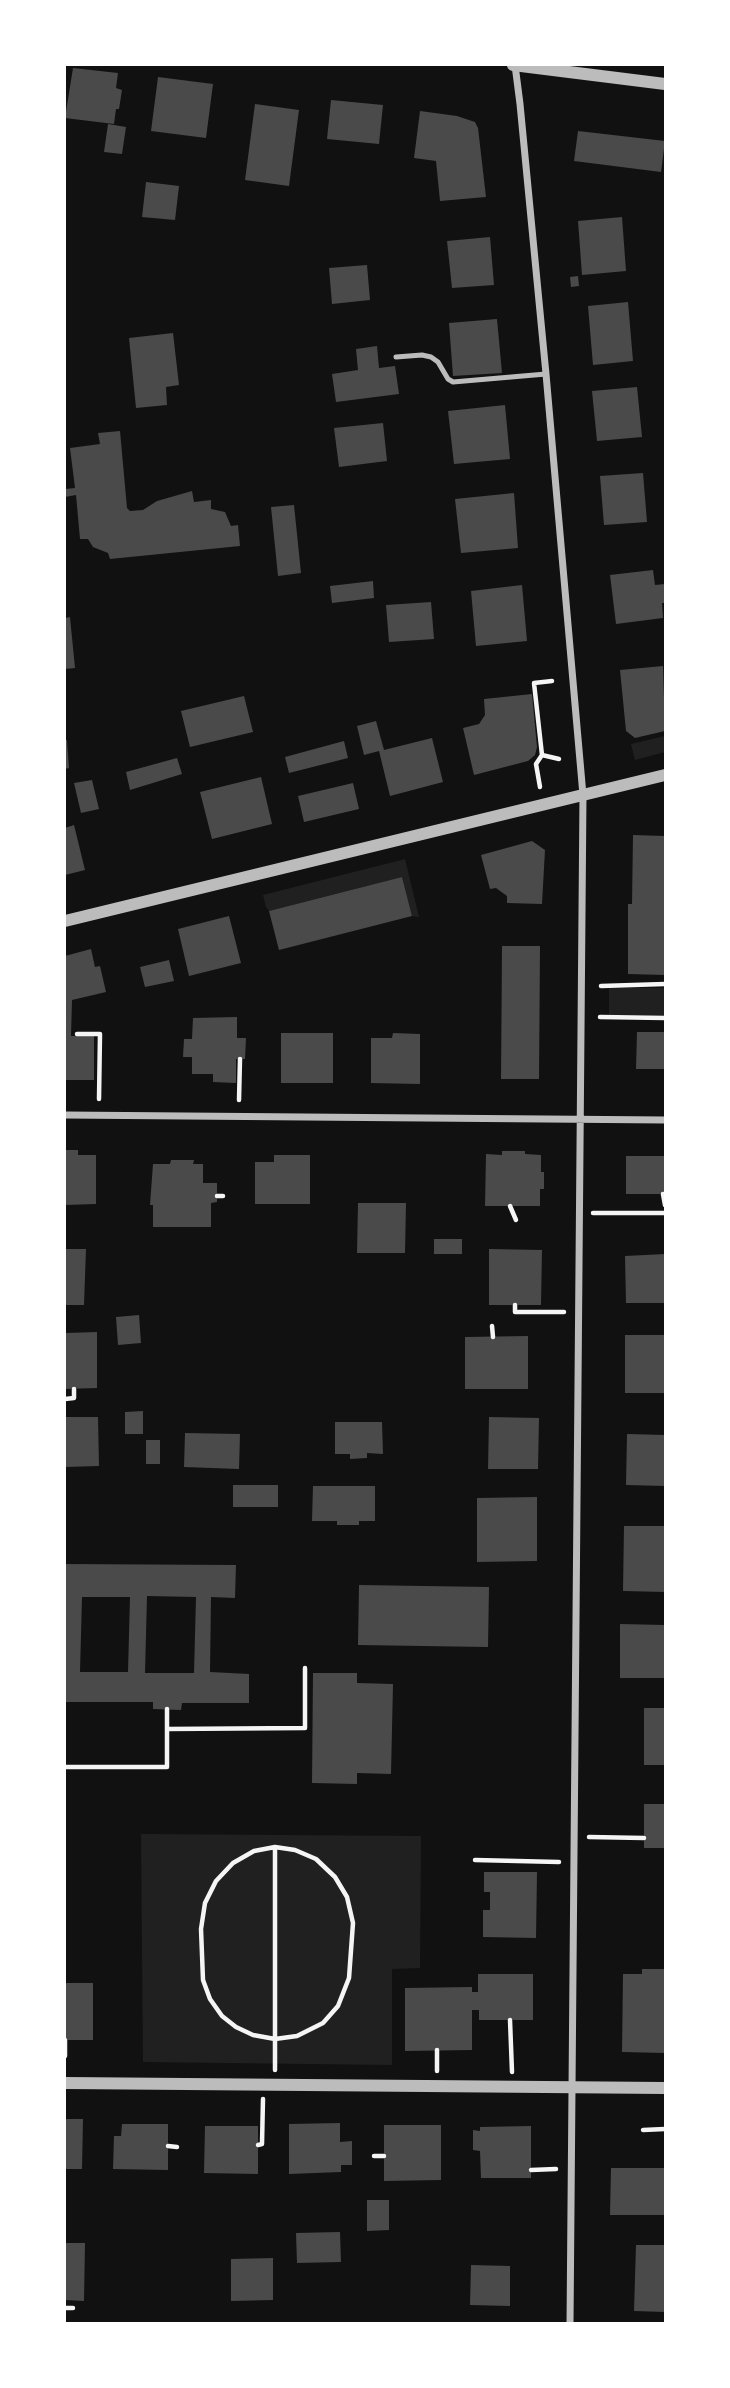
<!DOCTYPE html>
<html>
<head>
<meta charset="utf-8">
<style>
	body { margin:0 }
	#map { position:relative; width:730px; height:2388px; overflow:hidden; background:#111; font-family:Montserrat,sans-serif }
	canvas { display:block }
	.frame { position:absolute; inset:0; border:66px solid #fff; pointer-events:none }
</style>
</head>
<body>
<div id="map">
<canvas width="730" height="2388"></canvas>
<div class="frame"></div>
</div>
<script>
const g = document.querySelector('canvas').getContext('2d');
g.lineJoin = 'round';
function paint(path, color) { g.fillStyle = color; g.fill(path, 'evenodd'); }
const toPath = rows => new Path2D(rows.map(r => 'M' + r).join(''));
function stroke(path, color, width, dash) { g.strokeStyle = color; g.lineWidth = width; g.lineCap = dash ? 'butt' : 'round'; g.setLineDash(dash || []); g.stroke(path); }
const green = toPath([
	[665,736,665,752,635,760,631,744],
	[405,859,419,917,412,916,402,877,269,911,266,907,263,895],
	[609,988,665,988,665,1016,609,1015],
	[141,1834,421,1836,420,1968,392,1969,392,2065,143,2062]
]);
const building = toPath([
	[73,68,118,73,116,88,122,90,119,109,116,109,114,124,65,118],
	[158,77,213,84,206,138,151,131],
	[331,100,383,105,379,144,327,139],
	[255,104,299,110,289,186,245,180],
	[420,111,457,116,475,122,478,128,486,197,440,201,436,161,414,158],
	[108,124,126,127,122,154,104,152],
	[578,131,665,141,661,172,574,161],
	[146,182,179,186,175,220,142,217],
	[622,217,626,271,582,275,578,221],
	[490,237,494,285,452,288,447,241],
	[367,265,370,300,332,304,329,268],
	[578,276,579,286,571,287,570,277],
	[628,302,633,361,593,365,588,306],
	[497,319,502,373,453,376,449,323],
	[173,333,179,385,166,387,167,405,136,408,129,338],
	[377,346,379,368,395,366,399,394,336,402,332,374,358,370,356,349],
	[637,387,642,437,597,441,592,391],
	[505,405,510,459,454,464,448,411],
	[383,423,387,461,339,467,334,428],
	[120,431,127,508,130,511,143,510,157,501,192,491,194,502,211,500,211,509,225,512,231,526,238,525,240,546,110,559,108,553,93,547,88,539,80,539,76,495,65,497,65,489,75,488,70,448,100,444,98,433],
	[643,473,647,522,604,525,600,476],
	[514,493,518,548,461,553,455,499],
	[294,505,301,573,278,576,271,507],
	[653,570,655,585,665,584,665,603,662,603,663,618,616,624,610,575],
	[373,581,374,598,332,603,330,586],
	[522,585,527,641,476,646,471,591],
	[431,602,434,639,389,642,386,605],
	[70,617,75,668,65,669,65,618],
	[663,666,665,731,635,738,626,731,620,670],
	[532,694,537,747,535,755,528,761,474,775,463,728,479,724,485,715,484,699],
	[244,696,253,732,190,747,181,711],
	[376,721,384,750,432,738,443,782,390,796,379,751,364,755,357,726],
	[65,740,67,740,69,768,65,769],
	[344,741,348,758,289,773,285,757],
	[177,758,182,774,130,790,126,772],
	[261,777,272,824,212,839,200,792],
	[92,780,99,809,81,813,74,783],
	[353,783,359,809,304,822,298,796],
	[74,825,85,870,65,875,65,828],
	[633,835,665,836,665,975,628,974,628,904,632,904],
	[532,841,545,850,542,904,507,903,507,896,496,888,490,889,481,855],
	[402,877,412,916,279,950,269,911],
	[229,916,241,963,189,976,178,929],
	[502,946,540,946,539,1079,501,1079],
	[91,949,95,967,100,966,106,992,72,1000,71,1036,94,1036,94,1080,65,1080,65,956],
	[169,960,174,981,145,987,140,967],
	[237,1017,237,1038,246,1038,245,1059,236,1059,236,1083,213,1082,213,1074,192,1074,192,1057,183,1057,184,1039,192,1039,193,1018],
	[637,1032,665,1032,665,1069,636,1069],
	[281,1033,333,1033,333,1083,281,1083],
	[393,1033,420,1034,420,1084,371,1083,371,1038,392,1038],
	[65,1150,78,1150,78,1155,96,1155,96,1204,65,1205],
	[502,1151,525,1151,525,1154,541,1155,541,1172,544,1172,544,1189,540,1189,540,1206,485,1206,486,1154,502,1155],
	[274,1155,310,1155,310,1204,255,1204,255,1162,274,1162],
	[626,1156,665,1156,665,1194,626,1194],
	[171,1160,194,1160,193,1164,203,1164,203,1183,217,1183,217,1202,211,1203,211,1227,153,1227,153,1205,150,1205,153,1164,170,1164],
	[358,1203,406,1203,405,1253,357,1253],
	[434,1239,462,1239,462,1254,434,1254],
	[65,1249,86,1249,84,1305,65,1305],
	[489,1249,542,1250,541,1305,489,1305],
	[665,1254,665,1303,626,1303,625,1256],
	[139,1315,141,1343,118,1345,116,1317],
	[97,1332,97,1388,65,1389,65,1333],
	[625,1335,665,1335,665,1393,625,1393],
	[528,1336,528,1389,465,1389,465,1337],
	[143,1411,143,1434,125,1434,125,1412],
	[65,1417,98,1417,99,1466,65,1467],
	[489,1417,539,1418,538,1469,488,1469],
	[335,1422,382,1422,383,1454,367,1453,367,1458,350,1459,350,1454,335,1454],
	[185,1433,240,1434,239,1469,184,1467],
	[627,1434,665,1435,665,1486,626,1485],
	[146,1440,160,1440,160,1464,146,1464],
	[233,1485,278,1485,278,1507,233,1507],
	[313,1486,375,1486,375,1521,359,1521,359,1525,337,1525,337,1521,312,1521],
	[537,1497,537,1561,477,1562,477,1498],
	[624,1526,665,1526,665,1592,623,1591],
	[65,1564,236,1565,235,1598,211,1597,210,1672,249,1674,249,1703,182,1703,181,1710,153,1709,153,1702,65,1702],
	[147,1596,196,1597,194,1673,145,1673],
	[82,1597,130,1597,128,1672,80,1672],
	[359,1585,489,1587,488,1647,358,1645],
	[620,1624,665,1625,665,1678,620,1678],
	[313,1673,357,1673,357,1683,393,1684,391,1774,357,1773,357,1784,312,1783],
	[644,1708,665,1708,665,1765,644,1765],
	[644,1804,665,1804,665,1848,644,1848],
	[484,1872,537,1872,536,1938,483,1937,483,1910,490,1910,490,1892,484,1892],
	[642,1969,665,1969,665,2053,622,2052,623,1974,642,1974],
	[478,1974,533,1974,533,2020,479,2020,479,2010,472,2010,472,2050,405,2051,405,1988,472,1987,472,1992,478,1992],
	[65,1983,93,1983,93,2040,65,2040],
	[65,2119,83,2119,82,2169,65,2169],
	[340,2123,340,2142,352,2141,352,2165,341,2165,341,2172,289,2174,289,2124],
	[122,2124,168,2124,168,2170,113,2169,114,2136,121,2136],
	[384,2125,441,2125,441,2180,384,2181],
	[205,2126,258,2126,258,2174,204,2173],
	[531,2126,531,2178,481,2178,480,2151,473,2150,473,2130,480,2131,480,2127],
	[611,2168,665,2168,665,2215,610,2215],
	[367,2200,389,2200,389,2230,367,2231],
	[340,2232,341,2262,297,2263,296,2233],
	[65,2243,85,2243,84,2301,65,2300],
	[636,2245,665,2245,665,2312,634,2311],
	[273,2258,273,2300,231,2301,231,2259],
	[471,2265,510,2266,510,2306,470,2305]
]);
const path = toPath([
	[552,681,534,683,542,755,559,759],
	[540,787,536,764,542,755],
	[601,986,665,984],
	[600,1017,665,1018],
	[77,1034,100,1034,99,1099],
	[239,1100,240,1059],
	[663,1194,665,1205],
	[217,1196,223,1196],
	[510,1206,516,1220],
	[593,1213,665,1213],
	[515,1305,515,1312,564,1312],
	[492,1326,493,1337],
	[65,1399,74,1398,74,1389],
	[167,1729,305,1728,305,1668],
	[65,1767,167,1767,167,1709],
	[589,1837,644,1838],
	[275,1847,295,1850,316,1859,335,1877,347,1897,353,1923,349,1978,338,2006,323,2023,297,2036,275,2039,253,2035,236,2027,222,2016,210,1999,203,1980,201,1929,205,1903,216,1881,233,1863,254,1851,275,1847],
	[275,1847,275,2070],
	[475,1860,559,1862],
	[510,2020,512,2072],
	[65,2056,65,2040],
	[437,2071,437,2050],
	[643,2130,665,2129],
	[258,2145,262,2144,263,2099],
	[168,2146,177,2147],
	[374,2156,384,2156],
	[531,2170,556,2169],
	[65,2308,73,2308]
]);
const service = toPath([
	[396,357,422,355,431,357,438,362,448,379,453,382,546,374]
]);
const minor = toPath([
	[515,65,520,104,546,374,583,795,570,2323],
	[65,1115,665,1120]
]);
const tertiary = toPath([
	[513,65,665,84],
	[65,921,665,775],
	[65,2083,665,2088]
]);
paint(green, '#202020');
paint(building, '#4a4a4a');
stroke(path, '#f5f5f5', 4.5);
stroke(service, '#bcbcbc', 5);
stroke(minor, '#bcbcbc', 7);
stroke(tertiary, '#bcbcbc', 12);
</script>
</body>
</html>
